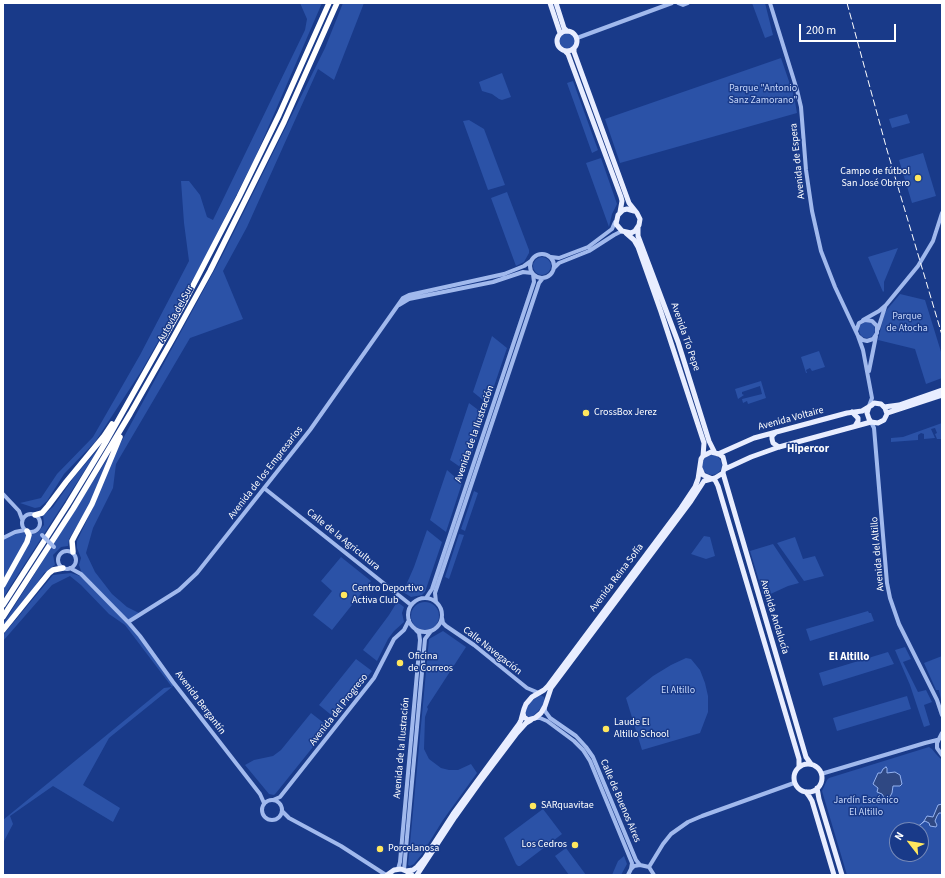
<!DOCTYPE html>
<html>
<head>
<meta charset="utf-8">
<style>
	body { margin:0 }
	#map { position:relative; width:945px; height:878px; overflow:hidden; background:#193a89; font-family:"Source Sans 3",sans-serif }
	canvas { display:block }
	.frame { position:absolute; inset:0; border:4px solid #fff; pointer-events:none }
	.north { position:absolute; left:889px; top:822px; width:40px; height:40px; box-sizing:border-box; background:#193a89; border:1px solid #7589b8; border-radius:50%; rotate:301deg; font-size:11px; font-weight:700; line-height:16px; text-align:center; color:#fff }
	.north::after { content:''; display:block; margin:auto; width:14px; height:18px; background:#ffe75e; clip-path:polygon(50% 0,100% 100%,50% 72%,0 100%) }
	.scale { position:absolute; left:799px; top:24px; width:97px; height:18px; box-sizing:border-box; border:2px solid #fff; border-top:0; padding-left:5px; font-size:12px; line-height:14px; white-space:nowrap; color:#fff; -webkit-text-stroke:3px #193a89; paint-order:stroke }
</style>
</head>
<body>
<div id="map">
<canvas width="945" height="878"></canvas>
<div class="frame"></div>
<div class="north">N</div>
<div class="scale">200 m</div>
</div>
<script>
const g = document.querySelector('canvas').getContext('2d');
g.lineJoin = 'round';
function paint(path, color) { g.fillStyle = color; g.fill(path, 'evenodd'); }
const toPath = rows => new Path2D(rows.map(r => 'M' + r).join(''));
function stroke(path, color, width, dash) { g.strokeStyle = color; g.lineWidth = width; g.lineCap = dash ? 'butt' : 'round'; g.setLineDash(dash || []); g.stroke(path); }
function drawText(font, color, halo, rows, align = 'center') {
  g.font = font + ' "Source Sans 3",sans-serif'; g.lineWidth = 3; g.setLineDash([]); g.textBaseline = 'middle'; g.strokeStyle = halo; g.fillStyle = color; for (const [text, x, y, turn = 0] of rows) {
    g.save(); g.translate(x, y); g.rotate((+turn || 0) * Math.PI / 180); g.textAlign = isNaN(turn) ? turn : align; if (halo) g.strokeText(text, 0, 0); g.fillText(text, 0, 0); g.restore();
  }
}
const green = toPath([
	[300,3,322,3,255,158,200,267,142,370,95,442,64,474,47,501,40,507,35,508,20,503,41,498,57,474,93,437,140,355,189,261,184,223,181,181,189,181,200,195,207,217,213,220,305,30,307,19],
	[343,3,364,3,334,80,318,69,247,227,223,271,243,319,190,338,116,464,113,488,93,528,86,553,95,572,112,594,127,607,143,615,129,623,174,685,172,687,109,738,83,785,120,808,113,822,53,786,10,816,13,824,3,843,3,820,164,688,172,687,125,625,109,614,81,585,70,576,52,585,3,641,3,635,53,575,71,573,80,576,111,606,82,574,79,565,81,558,77,548,77,541,95,503,113,457,221,258,325,48],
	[752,3,765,3,773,35,765,38],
	'559 41a8 8 0 1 1 16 0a8 8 0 1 1-16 0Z',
	[781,58,794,96,797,113,620,163,605,119],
	[502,73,511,97,502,100,499,99,492,94,482,91,479,82],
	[573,81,598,150,592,153,567,83],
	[907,114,910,123,892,128,889,119],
	[469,120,484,129,505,185,488,190,463,121],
	[923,153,936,196,912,203,899,160],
	[601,158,617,204,612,214,609,227,586,163],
	[507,192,529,250,529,253,524,262,516,266,491,198],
	[898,248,884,282,884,291,883,292,868,257],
	'533 266a9 9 0 1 1 18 0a9 9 0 1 1-18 0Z',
	[900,294,925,300,942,355,942,378,926,384,915,349,878,340,885,312],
	'859 330a8 8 0 1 1 16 0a8 8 0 1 1-16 0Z',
	[492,336,507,348,488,404,473,392],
	[819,351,825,367,812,371,810,368,806,370,807,373,806,373,801,357],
	[761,381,766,398,748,404,747,401,743,403,742,399,762,394,760,386,742,392,742,394,744,395,738,399,735,389],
	[469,403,485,415,466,471,450,460],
	[942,423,942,439,937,439,935,434,937,433,935,428,931,429,935,438,924,439,924,434,921,433,918,435,918,440,891,442,891,438,903,437],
	[99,448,3,598,3,590,9,574,3,583,3,538,18,531,28,534,37,533,44,525,43,515,53,507,74,477],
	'702 465a10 10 0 1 1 20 0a10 10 0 1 1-20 0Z',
	[109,456,89,506,69,539,68,546,61,547,53,555,55,565,44,573,24,603,3,627,3,624],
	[447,470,462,483,446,532,430,520],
	[474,491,478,493,465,531,461,529],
	[427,530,442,542,425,592,422,595,411,597,403,592,414,567],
	[459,534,464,535,449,579,445,577],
	[704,536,710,537,715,556,706,559,691,554],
	[795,537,803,559,815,556,824,576,804,581,777,543],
	[773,544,799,583,788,586,764,597,750,551],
	[341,557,371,581,332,630,313,615,332,591,321,581],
	[397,602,404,607,402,613,404,622,394,631,388,639,377,661,363,650,389,615],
	'411 616a14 14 0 1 1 28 0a14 14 0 1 1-28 0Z',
	[868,611,869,613,871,613,874,621,810,641,806,629],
	[443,631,466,647,427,707,428,709,425,717,424,749,429,759,441,768,449,770,458,770,471,764,477,773,443,820,422,854,414,864,410,866,408,865,429,639],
	[905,647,911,659,903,662,918,692,926,690,932,702,924,705,930,725,924,727,910,685,895,650],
	[888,652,894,664,823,686,819,673],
	[942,656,942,705,939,690,936,690,924,663],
	[686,658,691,659,700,670,705,683,708,696,708,712,700,733,642,750,626,698,653,676,671,665],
	[356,659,372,671,335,718,319,705],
	[178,674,208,712,205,714,175,676],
	[540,695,544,697,545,701,542,707,532,717,528,717,525,713,526,710,530,702],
	[907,696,911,709,837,731,833,718],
	[311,713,329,727,276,793,274,795,269,794,245,765,254,760,273,756,281,750],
	[929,747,932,749,936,754,942,760,942,874,847,875,822,791,827,780,829,778],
	[897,830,921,830,921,854,897,854],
	[543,809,562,834,520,866,518,866,516,864,504,838],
	[566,848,586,875,569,875,555,856],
	[624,856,627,864,621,875,612,875,618,861]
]);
const water = toPath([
	[886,767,887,768,887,773,895,772,900,775,902,784,900,786,893,786,892,793,887,802,882,794,877,792,878,788,873,784,878,773,881,773,883,769,886,767],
	[942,804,942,813,939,813,937,816,935,821,937,825,936,827,930,826,929,823,925,821,917,827,909,826,904,830,908,826,914,827,919,826,924,821,927,816,933,817,938,805,942,804]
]);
const minor = toPath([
	[678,3,683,5,688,3],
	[770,3,797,90,801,107,806,170,812,211,821,251,835,287,858,336,863,350,872,398,869,406],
	[577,38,672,3],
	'530 266a12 12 0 1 1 24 0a12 12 0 1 1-24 0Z',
	[551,257,559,258,588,247,612,229,615,222],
	[554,268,559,263,589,251,614,235,622,231],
	[399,305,409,299,493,282,523,272,532,273],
	[863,320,879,311,886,305,918,266,933,241,942,213],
	[878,329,885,307],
	[856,331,859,323,865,320,872,321,877,326,877,333,873,339,867,341,863,340,858,336],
	[869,371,876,336],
	[871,422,874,428,887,583,890,598,899,624,937,700,942,715],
	[264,488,411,605],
	[3,494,19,511,22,519],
	'22 523a9 9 0 1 1 18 0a9 9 0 1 1-18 0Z',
	[3,538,15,532,25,530],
	'58 560a9 9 0 1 1 18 0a9 9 0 1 1-18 0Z',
	[70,568,81,574,128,622,140,636,173,682,260,794,264,803],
	[426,598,432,589,513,345,534,282,533,274],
	'408 615a17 17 0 1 1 34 0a17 17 0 1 1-34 0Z',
	[436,602,435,593,539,283,543,278],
	[442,618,443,623,446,626,474,645,527,688,539,693],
	[128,622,179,590,197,573,310,430,403,298,409,295,504,274,524,266,531,261],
	[545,707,545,711,550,718,576,736,586,747,593,757,636,860,640,865],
	[535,718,540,718,547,721,574,741,583,750,590,761,632,863,631,869],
	[942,733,937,743,937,748,942,755],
	[821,774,925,743,937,740],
	'262 810a10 10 0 1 1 20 0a10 10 0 1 1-20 0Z',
	[273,800,280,797,374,678,394,639,404,630,409,620],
	[282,811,289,818,341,846,386,875],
	[649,867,663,844,671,834,688,822,702,816,794,783],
	[398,869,400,862,420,640,419,633,416,630],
	[404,870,425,639,431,631],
	[628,875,631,869,634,866,640,865,649,867,654,875]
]);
const major = toPath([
	[550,3,560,33],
	[556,3,564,28,567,31],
	'557 41a10 10 0 1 1 20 0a10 10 0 1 1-20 0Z',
	[574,49,574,52,629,203,637,213,640,219,639,225,635,231,631,233,622,231,616,224,618,215,623,210,627,209,634,211],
	[565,51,568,54,621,197,622,201,620,212],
	[638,227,638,236,678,342,709,441,715,453],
	[626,233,634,240,638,247,661,312,704,443,703,456],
	[884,407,899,405,942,390],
	[852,412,858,418,858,421,855,426],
	[887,413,942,395],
	[776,432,772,436,772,439,773,443,779,447],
	[718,454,754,438,847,413,862,411,872,405,874,403,881,404,885,408,887,414,884,420,878,423,871,422,869,419,867,413,869,407],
	[700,468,703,475,715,480,718,486,799,759,799,766],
	[725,469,751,457,779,447,871,422],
	[723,473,806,757,811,764],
	'794 778a14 14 0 1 1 28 0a14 14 0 1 1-28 0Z',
	[817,788,819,799,842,875],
	[806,792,809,796,812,801,834,875],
	[406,871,413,870,417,867,424,859,453,814,519,724,521,720,524,709,526,704,532,697,544,690,548,686,681,508,695,487,698,479,701,459,703,456,711,452,719,454,723,457,725,465,723,473,715,478,704,481,691,501,551,688,545,706,541,713,535,718,528,720,524,717,523,713],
	[387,875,394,870,401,869,406,871,412,875],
	[417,875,455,817,480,782,517,733,526,723,531,720]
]);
const highway = toPath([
	[35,515,42,513,48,506,66,482,104,436,112,424],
	[73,552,72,541,74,537,92,504,120,437],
	[3,585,27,542,29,535,27,531],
	[3,605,68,504,107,440,184,303,239,197,279,115,329,3],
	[3,617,73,509,130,414,172,340,210,271,284,122,337,3],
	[3,630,49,573,53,570,63,568]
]);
const rail = toPath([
	[847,3,887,150,942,335]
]);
const minorBridge = toPath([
	[42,535,54,547]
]);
const markers = [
	[918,178,4,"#ffe75e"],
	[586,413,4,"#ffe75e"],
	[344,595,4,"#ffe75e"],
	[400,663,4,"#ffe75e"],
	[606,729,4,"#ffe75e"],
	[533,806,4,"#ffe75e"],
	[575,845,4,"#ffe75e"],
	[380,849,4,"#ffe75e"]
];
const parkNames = [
	["Parque \"Antonio",763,89],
	["Sanz Zamorano\"",763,101],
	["Parque",907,317],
	["de Atocha",907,329],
	["El Altillo",678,691],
	["Jardín Escénico",866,801],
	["El Altillo",866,813]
];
const streetNames = [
	["Avenida de Espera",798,161,-96],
	["Autovía del Sur",176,314,-61],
	["Avenida Tío Pepe",685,337,71],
	["Avenida Voltaire",791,419,-15],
	["Avenida de la Ilustración",475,434,-71],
	["Avenida de los Empresarios",266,473,-52],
	["Calle de la Agricultura",343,540,39],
	["Avenida del Altillo",878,554,-95],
	["Avenida Reina Sofía",617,578,-53],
	["Avenida Andalucía",774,617,73],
	["Calle Navegación",492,651,38],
	["Avenida Bergantín",200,703,53],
	["Avenida del Progreso",339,710,-52],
	["Avenida de la Ilustración",402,748,-85],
	["Calle de Buenos Aires",620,801,67]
];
const poiNames = [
	["Campo de fútbol",910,172,"right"],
	["San José Obrero",910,184,"right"],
	["CrossBox Jerez",594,413],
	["Centro Deportivo",352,589],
	["Activa Club",352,601],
	["Oficina",408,657],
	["de Correos",408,669],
	["Laude El",614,723],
	["Altillo School",614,735],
	["SARquavitae",541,806],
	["Los Cedros",567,845,"right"],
	["Porcelanosa",388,849]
];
const neighbourhoodNames = [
	["Hipercor",808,450],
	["El Altillo",849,658]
];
paint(green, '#2b52a7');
paint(water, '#2f4883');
stroke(water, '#94b2f0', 1);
stroke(minor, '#a1b9ed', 4);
stroke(major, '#e8edff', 5);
stroke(highway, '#fff', 5.5);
stroke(rail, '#fff', 1, [7, 3]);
stroke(minorBridge, '#a1b9ed', 4);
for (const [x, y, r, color] of markers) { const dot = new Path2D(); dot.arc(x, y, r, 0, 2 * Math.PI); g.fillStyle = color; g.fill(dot); stroke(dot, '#193a89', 1.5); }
drawText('10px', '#c7d7fa', '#193a89', parkNames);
drawText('10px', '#fff', '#193a89', streetNames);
drawText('10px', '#fff', '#193a89', poiNames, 'left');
drawText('bold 11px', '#fff', '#193a89', neighbourhoodNames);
</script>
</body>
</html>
